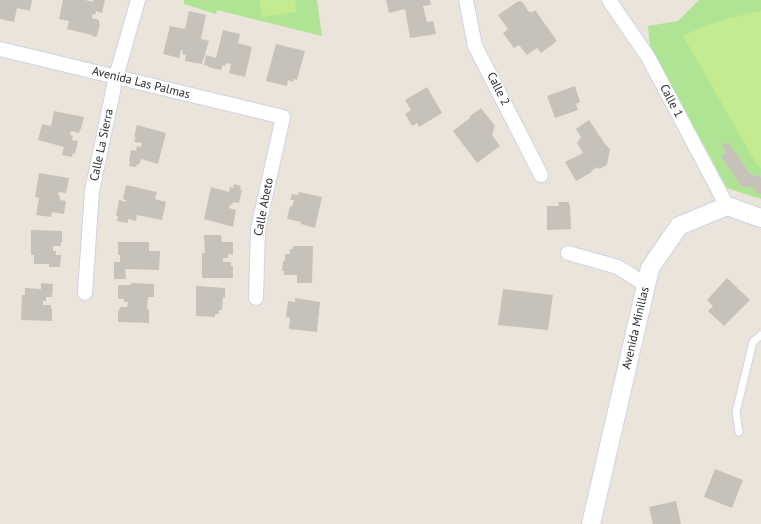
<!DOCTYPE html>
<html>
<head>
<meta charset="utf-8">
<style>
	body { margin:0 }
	canvas { display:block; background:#ebe4da }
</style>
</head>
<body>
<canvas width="761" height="524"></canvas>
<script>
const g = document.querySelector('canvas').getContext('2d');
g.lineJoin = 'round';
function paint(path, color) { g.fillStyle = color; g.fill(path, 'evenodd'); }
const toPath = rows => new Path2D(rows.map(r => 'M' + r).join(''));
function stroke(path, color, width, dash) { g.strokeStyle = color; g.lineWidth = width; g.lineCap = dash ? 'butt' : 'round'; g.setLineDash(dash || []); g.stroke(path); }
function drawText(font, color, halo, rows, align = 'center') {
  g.font = font + ' "PT Sans",sans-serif'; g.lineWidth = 3; g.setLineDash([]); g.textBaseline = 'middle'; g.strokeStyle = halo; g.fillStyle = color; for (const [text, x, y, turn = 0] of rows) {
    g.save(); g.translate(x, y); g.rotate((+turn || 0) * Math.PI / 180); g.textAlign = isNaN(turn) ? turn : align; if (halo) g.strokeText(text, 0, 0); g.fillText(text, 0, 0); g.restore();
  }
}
const green = toPath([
	[184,0,317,0,322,36,217,10,216,14,184,4],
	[699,0,761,0,761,199,727,188,650,47,648,26,678,21]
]);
const pitch = toPath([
	[259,0,295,0,297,12,262,17],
	[761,11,761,168,757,165,683,36,703,27,729,18]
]);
const building = toPath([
	[0,0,32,0,30,11,17,8,14,22,0,19],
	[63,0,85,0,93,2,93,0,105,0,102,13,96,11,95,15,92,14,92,18,99,20,99,23,100,24,97,36,95,37,92,36,92,35,67,29,69,21,59,19],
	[386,0,430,0,431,5,423,6,427,22,433,21,436,34,410,38,405,9,389,13],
	[520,1,523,3,529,12,531,11,532,13,535,10,557,41,541,53,537,48,527,55,519,45,514,48,503,33,508,29,498,15,517,2],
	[189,11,206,15,201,39,209,41,202,64,185,61,186,55,182,54,183,50,181,50,179,58,163,54,170,26,185,29],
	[223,30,240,34,238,43,252,47,245,77,229,73,231,64,226,63,225,66,223,65,221,70,208,67,209,66,204,65,206,55,216,58],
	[276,44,305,51,297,80,294,79,293,82,288,80,287,86,266,81],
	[575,86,580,102,576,104,578,110,555,118,547,96],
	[427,87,442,113,419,127,417,123,412,126,405,114,411,110,405,100],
	[481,108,495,126,492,135,500,146,477,163,453,131,470,118,469,117],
	[54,111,84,117,81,129,80,129,79,133,71,131,70,135,73,136,72,140,78,141,75,154,73,153,72,157,62,155,64,147,38,140,42,124,51,126],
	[589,120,605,144,610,149,607,165,599,169,598,167,591,171,592,172,576,181,565,162,583,153,577,143,581,137,576,129],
	[137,125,166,133,158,164,141,159,139,165,137,164,136,167,129,166,130,161,129,161,131,150,136,151,137,146,141,147,142,143,134,142,136,137,134,137],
	[729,142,732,149,733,148,750,174,761,177,761,194,756,193,756,189,741,186,721,156,726,153,722,145],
	[39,173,69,178,67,190,66,190,66,193,59,192,58,195,60,196,60,200,66,201,64,214,52,212,51,217,36,215,39,198,35,197],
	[234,184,241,186,240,189,242,190,239,203,233,202,232,205,230,205,229,208,236,210,233,227,204,219,211,187,229,192,230,187,233,188],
	[126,185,157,192,155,199,166,202,162,220,137,215,136,221,128,219,128,223,117,221,118,216,116,216,119,200,126,202,126,200,123,199],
	[299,192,322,197,315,228,301,224,301,222,287,219,290,206,292,207,294,200,290,200,292,194,298,195],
	[558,202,569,202,569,205,570,205,571,229,547,230,547,206,559,206],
	[31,230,62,231,62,242,61,242,61,246,53,246,53,251,56,251,56,255,61,255,60,267,49,267,49,264,34,264,34,255,31,255],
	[204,235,221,235,222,242,233,242,233,255,228,254,228,258,223,258,223,262,231,262,231,266,233,266,233,278,202,278,202,253,205,253],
	[118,242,149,242,149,251,160,251,159,270,125,269,126,279,114,279,114,262,120,262,120,255,118,255],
	[293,246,313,246,312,283,297,283,297,275,284,275,284,271,282,271,283,261,285,261,285,254,290,254,290,249,293,249],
	[727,278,750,300,724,326,708,311,713,306,707,300],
	[41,283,53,284,52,297,46,297,46,301,43,301,43,305,51,305,51,309,52,308,52,321,21,320,22,295,25,295,25,288,41,289],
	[131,283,154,284,154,297,148,297,147,309,149,309,149,323,118,322,118,311,119,311,120,307,127,307,128,302,124,302,124,299,118,299,118,285,131,285],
	[196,286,225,288,225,298,223,297,222,310,219,310,219,314,215,314,215,317,196,316],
	[503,289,553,295,548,330,498,325],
	[295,298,320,302,317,332,289,329,290,318,286,317,288,301,295,302],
	[715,469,743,480,732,508,704,497],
	[676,501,681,524,653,524,649,507]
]);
const service = toPath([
	[739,432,736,412,753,342,761,335]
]);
const minor = toPath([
	[466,0,475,46,541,175],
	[609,0,648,57,727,206],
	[0,49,283,117,258,229,256,298],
	[568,253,618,267,646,285],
	[85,293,92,191,116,77,138,0]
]);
const tertiary = toPath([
	[591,524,650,268,679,226,727,206,761,218]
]);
const streetNames = [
	["Avenida Las Palmas",141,83,14],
	["Calle 2",498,89,63],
	["Calle 1",671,101,62],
	["Calle La Sierra",102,145,-78],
	["Calle Abeto",264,207,-79],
	["Avenida Minillas",636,328,-77]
];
paint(green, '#afe495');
paint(pitch, '#c4eb90');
paint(building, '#c7c2b9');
stroke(service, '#cfd3e2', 9);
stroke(minor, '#cfd3e2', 16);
stroke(tertiary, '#cfd3e2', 20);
stroke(service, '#fff', 7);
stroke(minor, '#fff', 14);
stroke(tertiary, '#fff', 18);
drawText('12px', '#292929', '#fff', streetNames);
</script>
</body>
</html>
